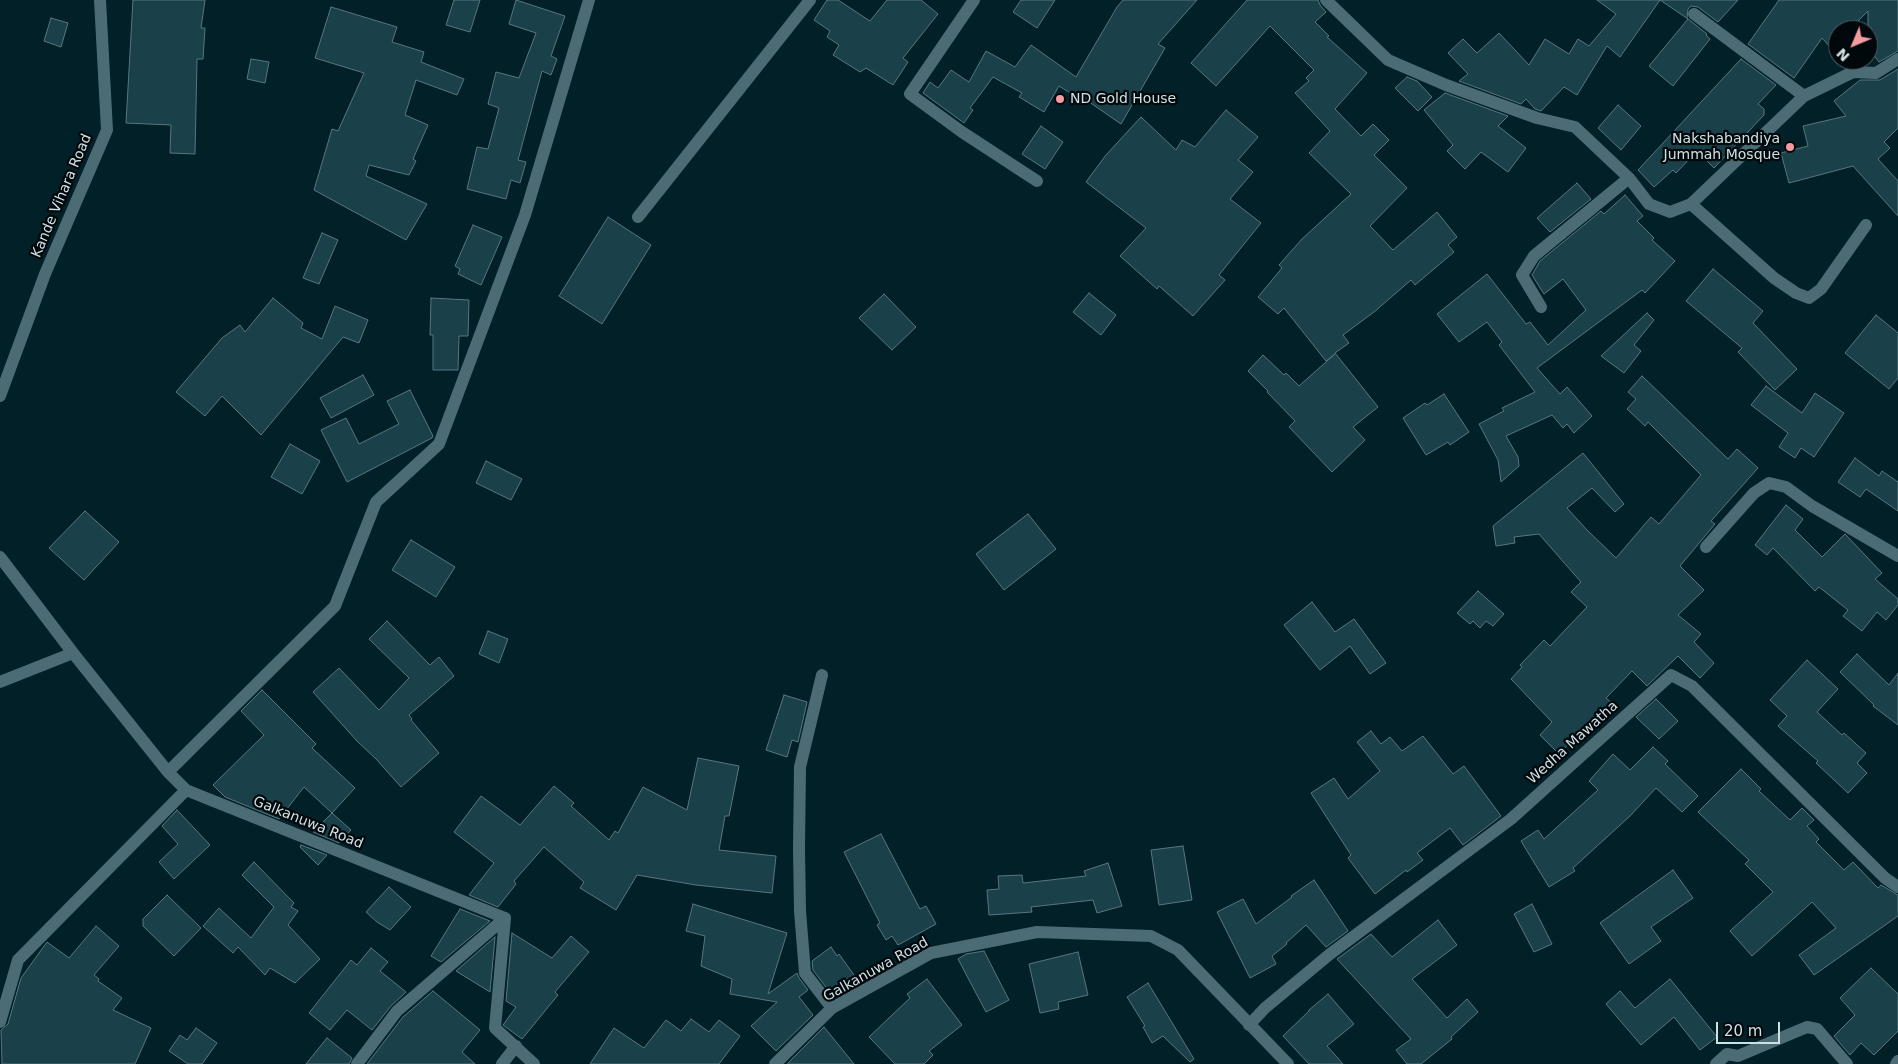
<!DOCTYPE html>
<html>
<head>
<meta charset="utf-8">
<style>
	body { margin:0 }
	#map { position:relative; width:1898px; height:1064px; overflow:hidden; background:#012027; font-family:"DejaVu Sans",sans-serif }
	canvas { display:block }
	.north { position:absolute; left:1828px; top:20px; width:50px; height:50px; box-sizing:border-box; background:#01080b; border:1px solid #535e62; border-radius:50%; rotate:225deg; font-size:14px; font-weight:700; line-height:20px; text-align:center; color:#cfe0e5 }
	.north::after { content:''; display:block; margin:auto; width:18px; height:22px; background:#f49b9f; clip-path:polygon(50% 0,100% 100%,50% 72%,0 100%) }
	.scale { position:absolute; left:1716px; top:1022px; width:64px; height:22px; box-sizing:border-box; border:2px solid #cfe0e5; border-top:0; padding-left:6px; font-size:15px; line-height:18px; white-space:nowrap; color:#cfe0e5; -webkit-text-stroke:4px #01080b; paint-order:stroke }
</style>
</head>
<body>
<div id="map">
<canvas width="1898" height="1064"></canvas>
<div class="north">N</div>
<div class="scale">20 m</div>
</div>
<script>
const g = document.querySelector('canvas').getContext('2d');
g.lineJoin = 'round';
function paint(path, color) { g.fillStyle = color; g.fill(path, 'evenodd'); }
const toPath = rows => new Path2D(rows.map(r => 'M' + r).join(''));
function stroke(path, color, width, dash) { g.strokeStyle = color; g.lineWidth = width; g.lineCap = dash ? 'butt' : 'round'; g.setLineDash(dash || []); g.stroke(path); }
function drawText(font, color, halo, rows, align = 'center') {
  g.font = font + ' "DejaVu Sans",sans-serif'; g.lineWidth = 4.5; g.setLineDash([]); g.textBaseline = 'middle'; g.strokeStyle = halo; g.fillStyle = color; for (const [text, x, y, turn = 0] of rows) {
    g.save(); g.translate(x, y); g.rotate((+turn || 0) * Math.PI / 180); g.textAlign = isNaN(turn) ? turn : align; if (halo) g.strokeText(text, 0, 0); g.fillText(text, 0, 0); g.restore();
  }
}
const building = toPath([
	[133,0,205,0,201,28,205,28,203,59,197,59,195,154,170,153,171,125,126,123,133,0],
	[454,0,480,0,470,32,446,25,454,0],
	[516,0,565,16,551,56,557,59,551,75,542,71,518,160,526,162,520,183,511,180,506,199,467,189,477,147,488,149,499,108,488,104,496,72,519,78,536,33,509,24,516,0],
	[827,0,838,0,870,21,887,0,921,0,938,14,903,58,908,62,893,85,866,68,860,72,833,55,839,45,827,37,830,31,814,20,827,0],
	[1021,0,1055,0,1037,28,1013,12,1021,0],
	[1123,0,1197,0,1158,44,1165,48,1121,124,1082,97,1080,99,1059,86,1044,112,1019,97,1022,93,993,77,970,108,973,110,964,123,923,93,930,82,938,88,951,70,969,82,986,51,1015,67,1031,45,1076,77,1117,7,1123,0],
	[1247,0,1318,0,1320,5,1326,12,1315,22,1329,36,1327,37,1367,73,1335,109,1361,136,1373,124,1389,140,1374,155,1407,188,1370,226,1393,250,1437,212,1457,237,1448,245,1454,252,1415,285,1411,280,1374,312,1343,335,1349,343,1335,353,1378,407,1353,427,1365,440,1332,472,1289,427,1295,421,1267,392,1268,391,1248,371,1263,355,1284,375,1286,373,1299,386,1335,354,1326,361,1284,308,1278,314,1258,297,1282,268,1279,265,1302,239,1351,194,1309,153,1330,131,1295,93,1309,81,1306,78,1314,70,1270,26,1216,86,1191,63,1247,0],
	[1597,0,1738,0,1718,22,1698,7,1691,6,1688,9,1687,18,1707,34,1706,35,1710,39,1673,86,1649,66,1688,19,1660,0,1620,57,1607,46,1577,95,1564,87,1541,111,1535,109,1526,99,1521,104,1459,81,1468,74,1448,53,1463,39,1477,53,1499,33,1529,65,1545,39,1569,54,1578,39,1589,46,1616,14,1597,0],
	[1779,0,1898,0,1898,51,1879,62,1868,48,1868,11,1849,30,1838,30,1838,41,1831,48,1822,38,1794,78,1748,44,1779,0],
	[331,7,397,27,392,42,424,52,421,62,464,79,457,95,416,80,405,115,428,125,413,159,416,161,409,175,369,165,366,176,427,204,406,240,314,190,332,129,338,131,364,73,315,58,331,7],
	[51,18,68,23,61,47,44,41,51,18],
	[251,59,269,62,265,83,247,79,251,59],
	[1741,59,1776,85,1758,104,1764,109,1764,115,1714,168,1697,151,1676,173,1673,170,1654,187,1638,170,1741,59],
	[1898,69,1898,128,1884,142,1890,148,1878,159,1898,181,1898,216,1853,166,1789,183,1781,153,1808,146,1803,126,1846,116,1834,101,1860,80,1880,80,1898,69],
	[1407,77,1417,81,1432,97,1418,111,1395,88,1407,77],
	[1445,93,1508,116,1498,126,1526,148,1508,172,1481,152,1465,169,1447,151,1453,145,1424,110,1445,93],
	[1618,105,1641,126,1621,150,1598,128,1618,105],
	[1226,110,1258,137,1238,160,1253,172,1230,199,1261,223,1219,275,1225,280,1193,316,1159,286,1157,289,1120,256,1146,228,1086,182,1106,155,1141,117,1176,150,1182,140,1195,147,1226,110],
	[1041,126,1063,142,1045,169,1022,154,1041,126],
	[1577,183,1591,199,1550,232,1537,218,1577,183],
	[1625,195,1643,216,1637,221,1654,238,1652,240,1675,261,1645,293,1642,290,1537,368,1560,394,1567,387,1592,416,1574,433,1567,424,1563,428,1552,415,1506,436,1518,457,1519,466,1501,482,1498,460,1479,424,1504,411,1502,408,1535,392,1499,345,1502,342,1487,322,1459,342,1437,314,1487,274,1526,324,1530,322,1548,345,1586,310,1563,279,1544,294,1532,275,1540,261,1601,211,1604,214,1625,195],
	[608,217,651,245,602,324,559,296,608,217],
	[473,225,502,237,481,285,458,274,460,269,455,266,473,225],
	[322,233,338,240,319,284,303,278,322,233],
	[1713,269,1763,311,1753,323,1797,369,1775,390,1738,352,1742,348,1686,301,1713,269],
	[1089,293,1116,315,1101,335,1073,312,1089,293],
	[884,294,916,327,892,350,859,318,884,294],
	[273,298,303,323,301,328,322,339,335,306,368,320,359,343,343,337,261,435,222,396,205,416,176,392,222,338,240,325,245,332,273,298],
	[431,298,469,300,468,336,459,336,458,370,433,370,433,335,430,335,431,298],
	[1647,313,1654,320,1634,345,1641,351,1624,373,1601,356,1647,313],
	[1876,315,1898,333,1898,378,1889,389,1845,353,1876,315],
	[363,375,374,395,331,418,320,398,363,375],
	[1642,376,1728,459,1737,449,1758,468,1711,521,1715,524,1680,566,1704,590,1678,615,1701,634,1694,642,1714,663,1700,678,1678,656,1647,686,1632,671,1606,698,1614,705,1585,737,1580,732,1559,754,1540,735,1552,722,1511,679,1522,667,1520,665,1544,640,1550,646,1587,607,1571,592,1581,582,1539,534,1514,537,1515,543,1496,546,1493,526,1583,453,1624,504,1615,512,1592,488,1567,508,1587,530,1616,558,1651,517,1659,524,1701,475,1648,422,1645,426,1627,409,1636,399,1628,392,1642,376],
	[1766,386,1802,413,1815,393,1844,413,1814,457,1801,448,1795,458,1779,447,1788,433,1751,405,1766,386],
	[410,390,433,436,432,438,347,482,321,430,346,418,359,444,399,424,387,401,410,390],
	[1444,394,1469,432,1450,445,1448,442,1426,455,1403,418,1425,403,1427,405,1444,394],
	[290,444,320,461,302,494,271,477,290,444],
	[1855,458,1879,476,1882,471,1898,482,1898,511,1866,489,1860,497,1838,482,1855,458],
	[486,461,522,479,511,500,476,483,486,461],
	[1786,505,1803,519,1795,530,1822,557,1845,534,1882,573,1875,579,1898,599,1898,605,1886,620,1877,612,1862,631,1843,616,1848,610,1819,587,1815,591,1773,548,1767,555,1755,545,1786,505],
	[85,511,119,542,84,580,49,548,85,511],
	[1028,514,1056,549,1004,590,976,554,1028,514],
	[411,540,455,567,436,597,392,570,411,540],
	[1478,591,1504,614,1493,626,1486,621,1480,628,1473,621,1470,624,1457,613,1478,591],
	[1312,602,1335,632,1354,619,1386,663,1370,674,1350,646,1320,670,1284,625,1312,602],
	[387,621,430,665,439,657,454,676,409,715,412,719,411,720,439,753,401,787,377,760,357,741,313,692,339,668,379,710,409,678,369,639,387,621],
	[488,631,508,639,499,663,479,654,488,631],
	[1857,654,1889,685,1898,673,1898,725,1873,706,1874,705,1840,672,1857,654],
	[1807,660,1838,689,1817,712,1842,735,1844,733,1866,753,1857,763,1867,773,1848,793,1816,763,1818,761,1778,726,1787,716,1770,700,1807,660],
	[262,690,316,744,312,748,355,788,332,813,304,787,279,819,225,797,213,785,264,735,241,711,262,690],
	[784,695,807,702,798,742,792,740,787,757,766,750,784,695],
	[1656,699,1678,721,1659,739,1636,717,1656,699],
	[1371,731,1381,744,1390,737,1402,751,1423,736,1453,774,1464,766,1501,816,1463,845,1450,828,1417,853,1423,860,1407,872,1406,870,1375,894,1348,858,1351,855,1311,793,1334,778,1348,799,1380,771,1357,742,1371,731],
	[1653,747,1668,761,1665,764,1698,796,1682,812,1656,788,1630,816,1573,868,1575,871,1549,887,1521,841,1538,830,1544,839,1598,790,1589,781,1613,754,1630,770,1653,747],
	[698,758,739,766,729,816,725,816,719,850,776,856,772,893,696,885,637,875,616,910,580,888,584,882,544,847,514,881,516,884,498,907,469,895,494,863,454,832,481,796,520,825,554,786,574,803,571,806,609,840,615,831,618,833,643,787,687,810,698,758],
	[1741,769,1761,789,1759,791,1790,820,1802,808,1814,820,1807,826,1819,839,1816,842,1844,870,1853,862,1878,888,1881,885,1898,895,1898,916,1814,975,1799,955,1836,928,1812,902,1752,956,1730,931,1773,892,1745,864,1749,860,1698,812,1741,769],
	[177,810,210,845,174,879,159,862,178,844,162,826,177,810],
	[332,813,351,830,339,843,313,832,332,813],
	[881,834,920,909,926,906,936,924,898,945,892,936,886,940,877,925,880,923,844,852,881,834],
	[301,845,327,855,318,865,300,847,301,845],
	[1183,846,1192,900,1159,905,1151,850,1183,846],
	[254,862,294,903,291,907,298,911,288,925,320,959,295,983,270,968,265,975,238,947,233,953,203,926,219,908,251,938,274,907,242,875,254,862],
	[1108,863,1122,906,1097,913,1093,900,1031,907,1032,912,989,915,987,890,999,889,998,876,1022,875,1023,883,1086,876,1084,871,1108,863],
	[1673,870,1693,898,1651,927,1661,941,1629,964,1600,923,1673,870],
	[1314,880,1348,931,1326,947,1306,925,1286,943,1287,944,1272,956,1276,964,1250,978,1217,912,1243,899,1256,924,1292,897,1291,896,1314,880],
	[389,887,411,907,390,930,377,922,366,912,389,887],
	[167,895,201,928,174,956,143,926,143,919,167,895],
	[693,904,787,933,768,994,797,973,799,978,808,990,799,997,813,1015,776,1051,751,1026,777,1002,730,994,732,979,701,966,705,936,686,931,693,904],
	[1532,904,1552,944,1534,952,1514,914,1532,904],
	[460,909,490,921,441,962,431,956,460,909],
	[1438,920,1457,945,1412,979,1447,1018,1467,999,1478,1012,1451,1037,1452,1039,1421,1064,1407,1064,1396,1050,1411,1039,1337,959,1371,934,1392,957,1438,920],
	[96,926,119,946,94,975,99,979,98,981,122,998,113,1010,151,1028,135,1064,2,1064,1,1030,8,1024,21,978,47,942,69,958,96,926],
	[512,933,552,958,571,936,589,952,555,992,558,995,522,1039,503,1025,516,1007,506,1001,512,933],
	[495,937,490,992,456,971,495,937],
	[831,947,837,956,839,954,856,978,852,982,855,986,834,998,813,970,812,961,831,947],
	[371,948,388,962,380,971,406,992,391,1006,372,1030,347,1010,330,1030,309,1013,351,960,357,965,371,948],
	[984,951,1009,1000,986,1012,958,959,966,954,984,951],
	[1078,952,1088,995,1058,1002,1059,1009,1040,1013,1029,964,1078,952],
	[1871,968,1898,994,1898,1031,1874,1055,1861,1043,1850,1055,1834,1036,1855,1015,1840,998,1871,968],
	[927,979,962,1025,929,1051,933,1055,924,1064,895,1064,869,1037,910,998,907,994,927,979],
	[1670,979,1717,1037,1700,1050,1674,1017,1641,1045,1606,1004,1620,991,1635,1008,1670,979],
	[1148,983,1194,1059,1190,1062,1163,1036,1152,1043,1143,1027,1145,1026,1127,997,1148,983],
	[433,991,480,1030,462,1052,475,1064,367,1064,403,1017,433,991],
	[1328,994,1354,1024,1327,1046,1343,1064,1309,1064,1283,1036,1309,1011,1309,1010,1328,994],
	[691,1019,709,1032,719,1020,740,1036,719,1064,590,1064,614,1028,644,1048,666,1020,681,1031,691,1019],
	[824,1027,854,1064,788,1064,788,1063,824,1027],
	[196,1028,217,1043,202,1064,188,1064,169,1051,180,1035,187,1040,196,1028],
	[327,1038,352,1058,349,1064,306,1064,327,1038]
]);
const minor = toPath([
	[974,0,910,94,962,132,1037,181],
	[1326,0,1388,60,1446,85,1537,118,1575,127,1629,178,1649,204,1670,212,1691,204,1804,96,1853,72,1876,73,1898,59],
	[1694,14,1804,96],
	[1691,204,1774,278,1796,293,1809,298,1821,289,1866,225],
	[638,217,810,0],
	[1541,307,1522,275,1534,256,1629,178],
	[0,396,45,274,107,130,100,0],
	[1706,547,1754,493,1769,483,1786,487,1812,506,1898,556],
	[0,557,73,653],
	[822,675,800,767,799,849,800,911,805,973,832,1008],
	[0,682,73,653,168,772,186,790,505,918,495,1028,534,1064],
	[168,772,335,606,376,502,439,444,525,215,589,0],
	[0,1022,18,960,186,790],
	[1249,1025,1265,1008,1330,954,1511,819,1671,675,1692,686,1885,878,1898,887],
	[357,1064,397,1011,505,918],
	[502,1064,516,1046],
	[775,1064,832,1008,931,953,1037,932,1151,936,1178,950,1288,1064],
	[1716,1064,1727,1054,1738,1056,1807,1027,1817,1029,1847,1064],
	[1896,1064,1898,1061]
]);
const markers = [
	[1060,99,5,"#f49b9f"],
	[1790,147,5,"#f49b9f"]
];
const poiNames = [
	["ND Gold House",1070,99],
	["Nakshabandiya",1780,139,"right"],
	["Jummah Mosque",1780,155,"right"]
];
const streetNames = [
	["Kande Vihara Road",62,196,-67],
	["Wedha Mawatha",1573,743,-42],
	["Galkanuwa Road",308,823,22],
	["Galkanuwa Road",876,970,-29]
];
paint(building, '#1a404a');
stroke(building, '#587780', 1);
stroke(minor, '#4c6c75', 12);
for (const [x, y, r, color] of markers) { const dot = new Path2D(); dot.arc(x, y, r, 0, 2 * Math.PI); g.fillStyle = color; g.fill(dot); stroke(dot, '#01080b', 2); }
drawText('14px', '#cfe0e5', '#01080b', poiNames, 'left');
drawText('14px', '#cfe0e5', '#01080b', streetNames);
</script>
</body>
</html>
